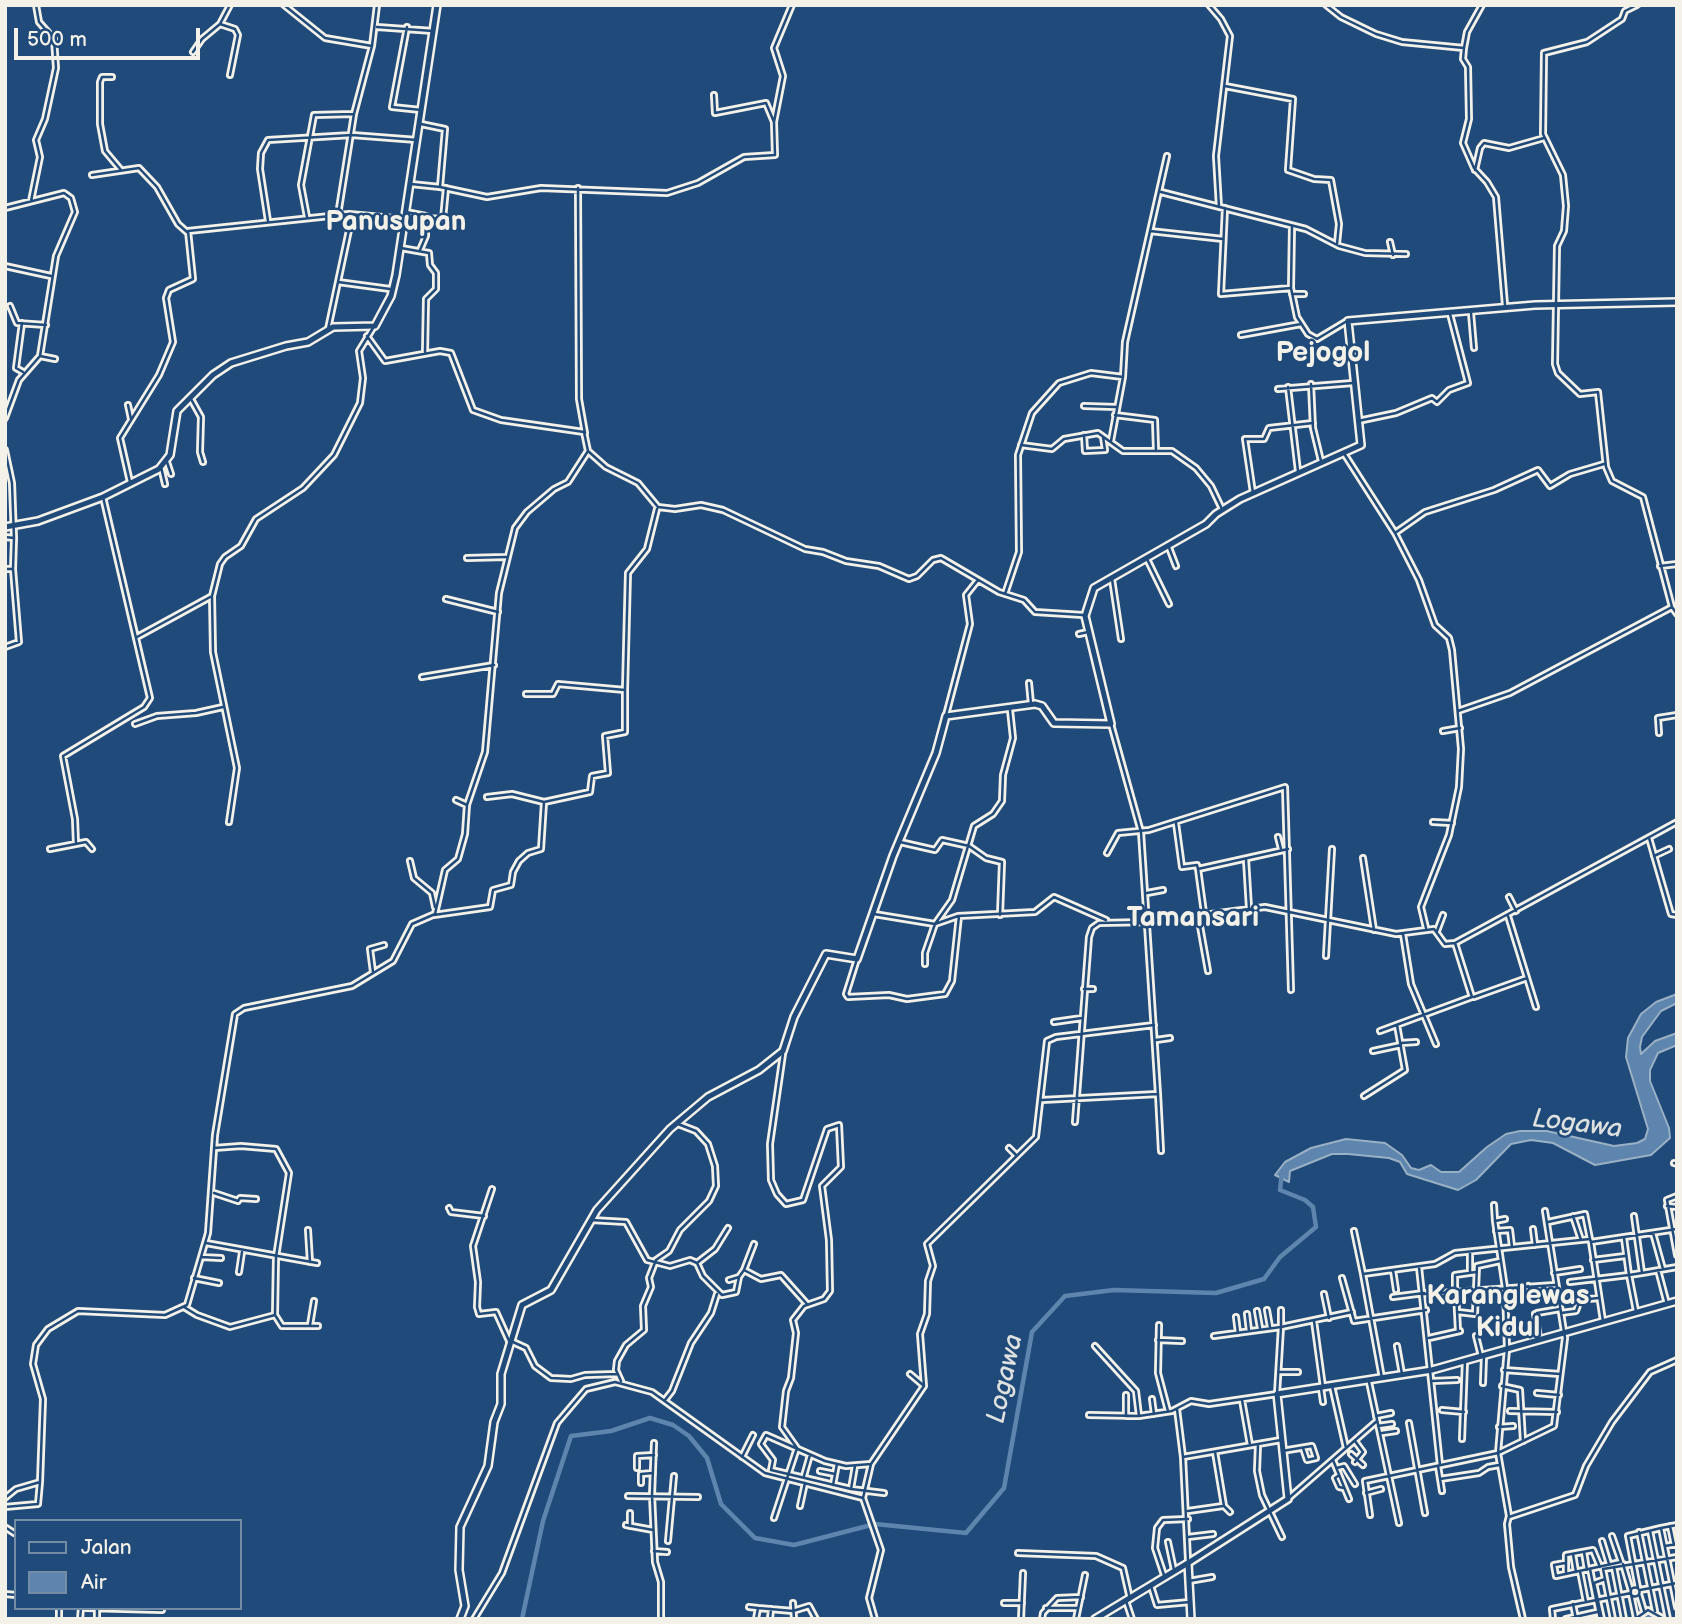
<!DOCTYPE html>
<html>
<head>
<meta charset="utf-8">
<style>
	body { margin:0 }
	#map { position:relative; width:1682px; height:1624px; overflow:hidden; background:#1f4a7a; font-family:"Balsamiq Sans",sans-serif }
	canvas { display:block }
	.frame { position:absolute; inset:0; border:7px solid #f4f1e8; pointer-events:none }
	.legend { position:absolute; left:14px; top:1519px; width:228px; height:91px; box-sizing:border-box; background:#1f4a7a; border:2px solid #748da6; margin:0; padding:9px 12px; list-style:none; font-size:21px; color:#f4f1e8 }
	.legend li { display:flex; align-items:center; gap:14px; height:35px }
	.legend b { width:35px; border:2px solid #748da6 }
	.scale { position:absolute; left:14px; top:28px; width:186px; height:32px; box-sizing:border-box; border:4px solid #f4f1e8; border-top:0; padding-left:9px; font-size:21px; line-height:24px; white-space:nowrap; color:#f4f1e8; -webkit-text-stroke:5px #1f4a7a; paint-order:stroke }
</style>
</head>
<body>
<div id="map">
<canvas width="1682" height="1624"></canvas>
<div class="frame"></div>
<ul class="legend">
<li><b style="height:9px;background:#1f4a7a"></b>Jalan</li>
<li><b style="height:19px;background:#5e85ad"></b>Air</li>
</ul>
<div class="scale">500 m</div>
</div>
<script>
const g = document.querySelector('canvas').getContext('2d');
g.lineJoin = 'round';
function paint(path, color) { g.fillStyle = color; g.fill(path, 'evenodd'); }
const toPath = rows => new Path2D(rows.map(r => 'M' + r).join(''));
function stroke(path, color, width, dash) { g.strokeStyle = color; g.lineWidth = width; g.lineCap = dash ? 'butt' : 'round'; g.setLineDash(dash || []); g.stroke(path); }
function drawText(font, color, halo, rows, align = 'center') {
  g.font = font + ' "Balsamiq Sans",sans-serif'; g.lineWidth = 5; g.setLineDash([]); g.textBaseline = 'middle'; g.strokeStyle = halo; g.fillStyle = color; for (const [text, x, y, turn = 0] of rows) {
    g.save(); g.translate(x, y); g.rotate((+turn || 0) * Math.PI / 180); g.textAlign = isNaN(turn) ? turn : align; if (halo) g.strokeText(text, 0, 0); g.fillText(text, 0, 0); g.restore();
  }
}
const water = toPath([
	[1677,994,1677,1003,1661,1011,1642,1037,1640,1047,1641,1054,1655,1041,1677,1033,1677,1045,1658,1053,1650,1070,1650,1081,1669,1128,1670,1138,1651,1155,1595,1165,1553,1143,1531,1140,1511,1144,1476,1180,1458,1190,1407,1174,1400,1162,1389,1158,1348,1154,1332,1154,1290,1171,1289,1182,1275,1175,1285,1162,1311,1148,1346,1139,1385,1143,1402,1155,1411,1168,1419,1170,1431,1165,1441,1172,1459,1172,1487,1147,1506,1134,1520,1131,1547,1131,1614,1146,1637,1143,1645,1139,1648,1129,1626,1057,1628,1038,1641,1014,1656,1002,1677,994]
]);
const river = toPath([
	[522,1619,543,1521,571,1436,611,1431,650,1418,673,1425,689,1436,707,1458,721,1504,755,1538,794,1545,875,1524,966,1533,1004,1488,1032,1332,1065,1296,1114,1290,1216,1293,1264,1279,1280,1257,1316,1227,1313,1207,1305,1200,1280,1190,1282,1172],
	[1642,1619,1644,1616,1654,1619]
]);
const street = toPath([
	[284,5,325,38,372,46,377,5],
	[1209,5,1221,19,1230,36,1216,156,1219,207],
	[1326,5,1341,17,1376,34,1402,42,1464,48,1467,32,1482,5],
	[220,24,235,29,238,35,230,75],
	[377,27,433,31],
	[407,27,392,107,421,110],
	[1464,48,1463,59,1468,67,1469,119,1463,143,1474,168,1487,182,1496,197,1505,305],
	[193,52,202,39,220,24,230,5],
	[112,77,102,77,100,82,100,124,105,151,121,170],
	[1225,86,1293,99,1288,170,1314,179,1331,180,1339,224,1337,244],
	[714,95,715,113,766,103,774,122],
	[354,114,372,46],
	[1475,170,1480,148,1484,143,1509,148,1544,138],
	[92,175,139,168,157,187,178,224,187,232],
	[411,184,440,187,445,129,421,124],
	[440,187,487,197,541,188,667,193,698,183,744,157,775,155,774,122,783,76,774,48,792,5],
	[578,188,579,399,585,433],
	[1161,192,1306,229,1339,246,1365,253,1406,254],
	[31,201,40,157,36,140,45,119,56,68,54,39,39,22,36,5],
	[5,208,64,193,71,198,75,212,56,256,40,356,19,380,5,418],
	[1225,208,1221,294,1291,288],
	[406,212,426,216,426,236,420,250],
	[307,217,301,185,314,115,354,114,338,215],
	[426,218,443,219,446,188],
	[268,221,260,169,261,153,268,140,352,135,417,140],
	[1292,226,1291,288,1297,317,1308,334,1317,339,1347,321],
	[1150,231,1223,239],
	[1390,242,1393,255],
	[401,248,429,253,430,265,436,273,436,289,426,299,425,353],
	[5,266,51,276],
	[338,282,390,289],
	[1292,294,1304,294],
	[10,306,17,323,46,325],
	[1471,313,1474,348],
	[22,323,16,368,23,372],
	[328,329,352,216],
	[1241,335,1301,324],
	[40,356,55,359],
	[1311,384,1313,428,1321,461],
	[1288,387,1298,471],
	[1278,389,1353,383],
	[191,399,201,417,200,452,203,462],
	[128,405,131,419],
	[1084,406,1116,407],
	[1115,415,1155,420,1156,450],
	[1358,421,1396,413,1432,398,1437,402,1449,390,1468,383,1450,314],
	[1084,435,1085,451,1105,450,1103,437],
	[1111,441,1123,377,1125,342,1167,156],
	[1021,445,1052,449,1064,439,1098,433,1123,451,1172,451,1196,468,1211,486,1222,509],
	[5,450,12,483,14,538,13,569,5,569],
	[588,451,606,467,638,483,658,507,675,509,701,505,723,510,805,549,823,552,846,561,879,566,909,579,917,576,933,560,941,558,999,592,1024,600,1035,612,1083,615],
	[1345,455,1395,533,1419,580,1435,625,1449,638,1452,650,1461,749,1459,787,1449,835,1421,907,1426,928],
	[167,462,171,474],
	[161,467,165,484],
	[130,482,120,438,159,375,173,342,166,298,169,290,193,279,188,231,349,214,405,219],
	[1253,493,1245,439,1264,439,1269,428,1313,423],
	[1395,533,1425,512,1494,490,1538,470,1550,486,1570,474,1604,464],
	[5,537,14,538],
	[1168,545,1176,566],
	[467,558,506,557],
	[1147,559,1169,604],
	[1660,566,1677,564],
	[1112,579,1121,639],
	[1005,594,1019,552,1018,455,1032,413,1059,383,1091,373,1123,377],
	[446,599,498,612],
	[1672,607,1677,614],
	[1079,634,1088,632],
	[137,637,212,596],
	[5,647,19,642,13,569],
	[422,677,494,665],
	[1029,683,1031,704],
	[526,694,553,694,558,684,625,690,628,573,647,549,657,509],
	[1458,711,1510,693,1672,607,1643,497,1612,481,1606,467,1598,392,1580,394,1558,373,1555,364,1557,246,1564,231,1566,206,1563,175,1543,134,1544,53,1587,42,1622,19,1625,11,1637,5],
	[946,715,970,624,966,595,978,580],
	[135,724,157,716,196,713,223,707],
	[1443,731,1460,728],
	[1659,733,1658,718,1677,715],
	[456,800,467,805],
	[544,802,590,792,592,776,608,773,605,736,625,732,625,690],
	[229,822,237,768,213,652,212,596,220,564,225,557,241,546,256,519,303,488,334,455,360,403,363,378,359,351,373,328],
	[1433,822,1452,823],
	[1176,823,1182,867,1197,865,1198,869],
	[1278,837,1281,849],
	[1649,838,1671,914,1677,915],
	[900,842,935,850,942,840,969,846,986,858,1002,862,1000,915],
	[76,844,75,819,63,756,144,707,150,698,103,497],
	[50,849,86,842,92,849],
	[1107,853,1118,833,1149,830,1285,787,1291,990],
	[1654,856,1669,849],
	[1363,858,1374,930],
	[1246,859,1249,908],
	[410,861,414,878,432,893,435,907],
	[1147,893,1163,890],
	[1509,897,1516,911],
	[1204,913,1198,869,1288,849],
	[874,914,935,924,958,916,1035,912,1054,897,1106,920],
	[434,915,490,907,493,890,511,885,513,872,519,861,528,853,541,849,544,802,512,794,487,797],
	[1198,915,1208,971],
	[1508,916,1536,1007],
	[1437,931,1443,915],
	[1403,934,1411,984,1436,1044],
	[1326,956,1332,849],
	[857,959,846,994,848,997,889,995,907,999,945,994,952,981,959,916],
	[925,964,925,953,935,924,952,900,974,826,993,814,1002,801,1003,775,1013,738,1010,710],
	[373,972,370,949,384,945],
	[1084,989,1093,989],
	[1474,997,1527,978],
	[1054,1022,1082,1018],
	[1380,1031,1472,997,1455,943],
	[1156,1040,1170,1038],
	[1401,1043,1416,1042],
	[1373,1051,1401,1045],
	[1158,1094,1161,1151],
	[1364,1096,1405,1070,1397,1025],
	[1042,1100,1158,1094,1141,832,1111,724],
	[1075,1122,1089,937,1092,928,1099,923,1149,922,1265,907,1396,934,1434,929,1445,944,1455,943,1677,822],
	[1009,1148,1016,1155],
	[1674,1163,1677,1164],
	[492,1189,473,1246,478,1282,477,1307,479,1314,496,1312,510,1343],
	[214,1193,238,1201,240,1198,256,1199],
	[1677,1196,1667,1200,1677,1255],
	[1494,1205,1495,1221],
	[1667,1206,1677,1207],
	[449,1208,451,1212,484,1216],
	[1573,1216,1581,1240],
	[1634,1216,1642,1273,1677,1267],
	[1505,1219,1495,1221,1505,1288,1507,1349,1498,1453,1509,1516,1507,1524,1511,1567,1523,1619],
	[591,1220,626,1222,647,1260,670,1266,690,1260,697,1263,715,1249,728,1228],
	[1548,1222,1585,1214,1590,1239],
	[1533,1229,1535,1245],
	[308,1230,310,1262],
	[1354,1231,1363,1274],
	[1496,1231,1510,1230,1512,1247],
	[1653,1233,1663,1269],
	[1591,1242,1603,1321],
	[206,1243,317,1263],
	[1470,1252,1470,1272],
	[201,1257,221,1258],
	[1593,1260,1625,1256],
	[697,1263,703,1276,722,1295,736,1292,739,1277,744,1270,761,1279,781,1275,807,1304],
	[1419,1267,1440,1465],
	[744,1270,754,1244],
	[1393,1270,1396,1290],
	[1658,1270,1667,1304],
	[239,1272,242,1252],
	[1554,1273,1580,1269],
	[194,1278,219,1283],
	[1342,1278,1354,1321,1426,1310],
	[729,1280,739,1277],
	[1570,1282,1629,1275,1624,1238],
	[1528,1286,1534,1298,1568,1298],
	[1455,1291,1455,1275,1476,1272],
	[1456,1291,1458,1331],
	[1324,1294,1329,1318],
	[1424,1294,1555,1285],
	[1393,1297,1424,1293],
	[184,1307,197,1315,230,1327,275,1315,276,1257,289,1173,276,1149,241,1146,214,1148],
	[1267,1310,1270,1327],
	[1281,1310,1281,1327,1352,1312],
	[1257,1311,1260,1328],
	[1636,1311,1629,1275,1642,1273],
	[1458,1312,1475,1314,1477,1266,1500,1261],
	[1537,1313,1560,1309],
	[1561,1313,1576,1311,1580,1300,1598,1298],
	[1247,1314,1249,1331],
	[1535,1314,1539,1338],
	[275,1315,282,1326,318,1326],
	[1236,1317,1238,1333],
	[1314,1321,1323,1387],
	[310,1325,314,1301],
	[1159,1325,1158,1373,1168,1411],
	[1476,1336,1481,1356],
	[1429,1338,1460,1331],
	[1158,1340,1182,1341],
	[513,1342,526,1348,535,1366,551,1378,571,1379,585,1375,617,1374],
	[1095,1346,1136,1391,1139,1416,1172,1411,1191,1401,1209,1404,1277,1394,1281,1327,1214,1336],
	[1397,1346,1402,1374],
	[1504,1370,1560,1374],
	[1279,1372,1298,1372],
	[910,1374,923,1385],
	[1382,1378,1363,1274,1435,1264,1455,1253,1590,1239,1591,1242,1677,1229],
	[621,1381,616,1370,617,1361,626,1345,644,1330,643,1306,651,1287,649,1278,656,1260,669,1251,680,1230,709,1201,716,1186,715,1166,708,1144,696,1131,678,1124],
	[1432,1381,1457,1380],
	[1369,1382,1389,1476,1498,1453,1554,1426,1565,1338,1545,1211],
	[1483,1383,1484,1356],
	[1332,1386,1346,1448],
	[1502,1386,1520,1390,1523,1441],
	[1321,1388,1323,1402],
	[1537,1393,1559,1395],
	[1126,1395,1126,1416],
	[1152,1399,1154,1414],
	[665,1400,672,1391,691,1343,711,1313,717,1294],
	[1242,1400,1250,1445],
	[1177,1409,1183,1457],
	[1442,1410,1464,1412],
	[1510,1411,1557,1412],
	[1089,1415,1139,1416],
	[1376,1416,1391,1413],
	[1409,1423,1425,1513],
	[1378,1426,1392,1424],
	[1499,1427,1513,1426],
	[1382,1433,1396,1431],
	[1462,1439,1465,1361],
	[1355,1441,1363,1452,1355,1462],
	[654,1443,652,1495,655,1562,661,1582,661,1619],
	[1258,1445,1257,1471,1262,1495,1282,1537],
	[1282,1451,1312,1446,1316,1458,1307,1460,1303,1448],
	[1215,1452,1224,1506,1230,1512],
	[1351,1454,1363,1465],
	[742,1457,753,1435],
	[1333,1460,1349,1499],
	[871,1464,846,1466,825,1461,766,1435,761,1444,773,1460,771,1470,851,1489,884,1493],
	[1438,1466,1442,1491],
	[637,1468,637,1456,654,1455],
	[1337,1468,1344,1466,1355,1484],
	[820,1471,835,1474],
	[804,1476,810,1455],
	[1338,1476,1335,1478,1339,1487,1344,1488],
	[1440,1479,1479,1473,1488,1467,1499,1465],
	[641,1483,641,1474,653,1473],
	[833,1485,837,1464],
	[851,1489,855,1466],
	[1366,1493,1381,1489],
	[628,1496,698,1497],
	[1290,1497,1377,1421],
	[5,1498,16,1489,40,1482,43,1399,33,1364,36,1345,48,1329,78,1311,165,1315,187,1305,208,1233,215,1135,235,1014,244,1008,352,986,393,961,412,924,435,914,445,870,458,859,465,834,467,805,485,752,499,593,515,528,527,512,554,489,568,482,588,451,584,432,501,420,473,410,451,353,440,351,385,361,367,336],
	[863,1498,871,1464,924,1386,920,1334,927,1314,928,1281,933,1266,927,1244,1036,1137,1047,1041,1056,1037,1154,1025],
	[800,1506,805,1483],
	[5,1507,38,1504,40,1482],
	[1188,1511,1223,1506],
	[630,1513,630,1526],
	[1370,1515,1365,1481,1389,1476,1399,1523],
	[1509,1517,1575,1495,1586,1466,1612,1422,1650,1372,1677,1360],
	[774,1518,797,1448,782,1427,786,1391,791,1378,796,1333,793,1320,804,1306,824,1299,830,1291,829,1240,822,1186,841,1167,839,1125,827,1129,803,1200,786,1204,777,1194,771,1180,770,1144,783,1054],
	[626,1525,653,1530],
	[1670,1526,1674,1545],
	[5,1527,14,1533],
	[1661,1528,1677,1525],
	[1650,1531,1668,1619],
	[1639,1532,1655,1611],
	[1188,1537,1213,1534],
	[668,1541,674,1476],
	[1602,1541,1609,1564],
	[1168,1542,1174,1570],
	[1665,1546,1677,1544],
	[654,1551,667,1552],
	[1584,1552,1587,1570],
	[1018,1553,1096,1556,1123,1568,1130,1599],
	[1573,1554,1576,1572],
	[1188,1560,1183,1457,1281,1440],
	[1565,1563,1554,1565,1556,1576,1621,1562,1612,1536],
	[1623,1564,1631,1591],
	[1614,1567,1624,1619],
	[1590,1569,1600,1619],
	[1580,1571,1586,1602],
	[1566,1574,1566,1555,1593,1550,1600,1567],
	[1164,1575,1155,1548,1157,1528,1163,1520,1188,1519],
	[1189,1581,1212,1577],
	[1151,1586,1157,1605,1190,1602],
	'1630.5 1592a4.5 4.5 0 1 1 9 0a4.5 4.5 0 1 1-9 0Z',
	[1638,1588,1628,1536,1661,1528,1677,1607],
	[1640,1590,1677,1583],
	[5,1594,16,1595],
	[1631,1594,1636,1618],
	[1639,1594,1644,1611],
	[1126,1601,1132,1619],
	[793,1603,794,1619],
	[1004,1603,1022,1603],
	[1573,1604,1576,1619],
	[749,1607,758,1608],
	[86,1608,162,1610],
	[1046,1608,1078,1608],
	[59,1619,59,1608],
	[80,1619,81,1608],
	[97,1619,97,1610],
	[474,1619,502,1573,557,1423,586,1389,615,1382,652,1392,765,1473,863,1498,881,1550,869,1598,875,1619],
	[756,1619,758,1608,793,1611,809,1606,816,1619],
	[770,1619,771,1609],
	[1021,1619,1023,1573],
	[1042,1619,1043,1613,1057,1598,1081,1597],
	[1076,1619,1085,1575],
	[1553,1619,1552,1609,1631,1593],
	[1566,1619,1597,1612],
	[1602,1619,1594,1583,1605,1579],
	[1613,1619,1603,1569,1677,1557],
	[1635,1619,1648,1610,1664,1619]
]);
const secondary = toPath([
	[5,527,38,521,103,497,159,469,170,455,177,411,213,375,231,363,286,346,308,342,333,327,375,326,391,296,396,275,437,5],
	[460,1619,465,1606,459,1570,460,1527,488,1466,494,1422,501,1404,501,1374,522,1305,551,1290,597,1210,670,1129,708,1097,759,1070,783,1051,794,1017,826,954,857,959,893,856,936,753,946,716,1035,704,1042,706,1054,723,1111,724,1085,616,1094,588,1206,524,1216,514,1240,499,1361,445,1348,321,1535,305,1677,302],
	[1095,1619,1188,1563],
	[1191,1619,1188,1563,1288,1499,1277,1394,1432,1370,1677,1301]
]);
const waterNames = [
	["Logawa",1577,1125,7],
	["Logawa",1006,1379,-78]
];
const quarterNames = [
	["Panusupan",396,223],
	["Pejogol",1323,354],
	["Tamansari",1193,919],
	["Karanglewas",1508,1297],
	["Kidul",1508,1329]
];
paint(water, '#5e85ad');
stroke(water, '#9ab0c5', 2);
stroke(river, '#5e85ad', 4.5);
stroke(street, '#f4f1e8', 8);
stroke(secondary, '#f4f1e8', 10);
stroke(street, '#1f4a7a', 2.5);
stroke(secondary, '#1f4a7a', 5);
drawText('italic 26px', '#dee1df', '#1f4a7a', waterNames);
drawText('bold 28px', '#f4f1e8', '#1f4a7a', quarterNames);
</script>
</body>
</html>
